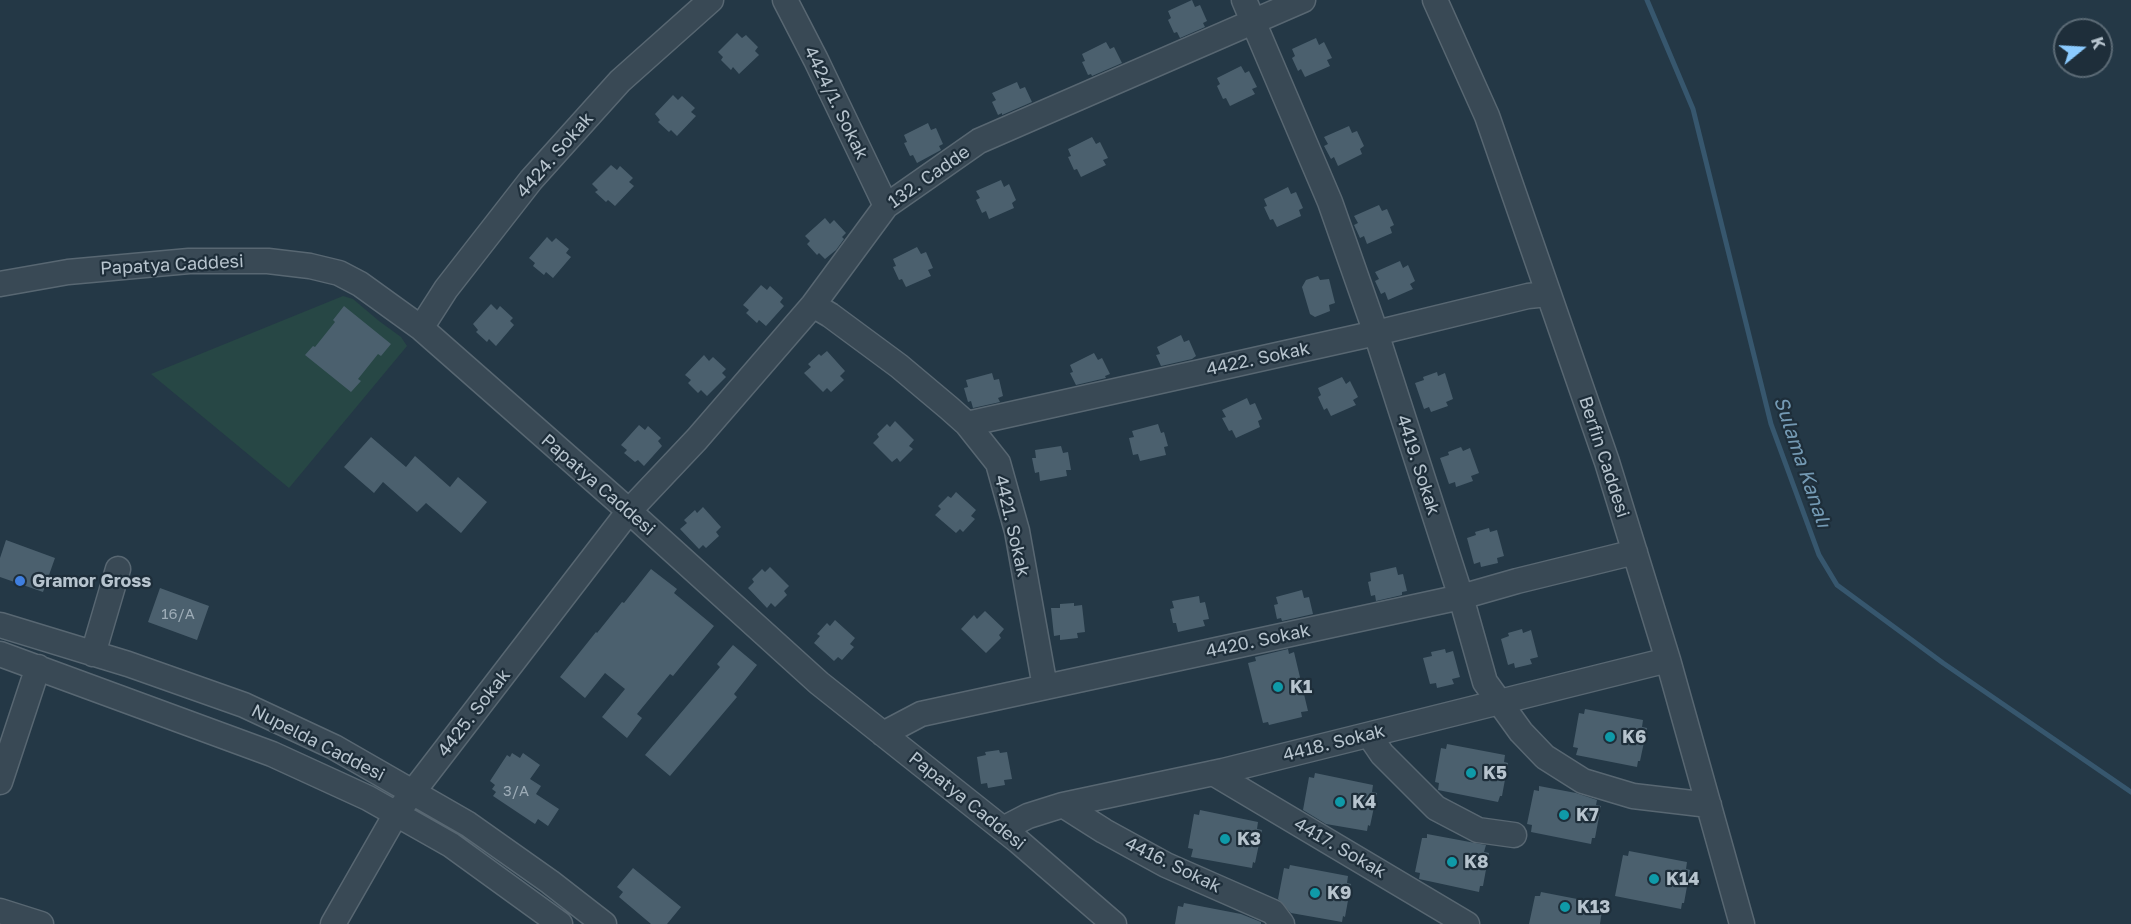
<!DOCTYPE html>
<html>
<head>
<meta charset="utf-8">
<style>
	body { margin:0 }
	#map { position:relative; width:2131px; height:924px; overflow:hidden; background:#243846; font-family:"Golos Text",sans-serif }
	canvas { display:block }
	.north { position:absolute; left:2053px; top:18px; width:60px; height:60px; box-sizing:border-box; background:#1e2e3a; border:2px solid #5b6a75; border-radius:50%; rotate:72deg; font-size:16px; font-weight:700; line-height:24px; text-align:center; color:#b7c4ce }
	.north::after { content:''; display:block; margin:auto; width:21px; height:27px; background:#8bcbff; clip-path:polygon(50% 0,100% 100%,50% 72%,0 100%) }
</style>
</head>
<body>
<div id="map">
<canvas width="2131" height="924"></canvas>
<div class="north">K</div>
</div>
<script>
const g = document.querySelector('canvas').getContext('2d');
g.lineJoin = 'round';
function paint(path, color) { g.fillStyle = color; g.fill(path, 'evenodd'); }
const toPath = rows => new Path2D(rows.map(r => 'M' + r).join(''));
function stroke(path, color, width, dash) { g.strokeStyle = color; g.lineWidth = width; g.lineCap = dash ? 'butt' : 'round'; g.setLineDash(dash || []); g.stroke(path); }
function drawText(font, color, halo, rows, align = 'center') {
  g.font = font + ' "Golos Text",sans-serif'; g.lineWidth = 4.5; g.setLineDash([]); g.textBaseline = 'middle'; g.strokeStyle = halo; g.fillStyle = color; for (const [text, x, y, turn = 0] of rows) {
    g.save(); g.translate(x, y); g.rotate((+turn || 0) * Math.PI / 180); g.textAlign = isNaN(turn) ? turn : align; if (halo) g.strokeText(text, 0, 0); g.fillText(text, 0, 0); g.restore();
  }
}
const green = toPath([
	[343,296,353,299,379,321,401,337,407,346,289,488,151,374]
]);
const stream = toPath([
	[1647,0,1693,109,1771,424,1819,555,1837,585,1943,663,2131,792]
]);
const building = toPath([
	[1192,0,1195,7,1200,5,1207,21,1203,23,1205,27,1180,38,1177,32,1174,33,1168,20,1171,18,1168,11],
	[737,33,742,38,746,35,758,47,755,51,759,55,739,74,733,67,731,70,721,60,723,57,718,52],
	[1316,38,1319,45,1324,42,1332,58,1327,60,1330,66,1305,77,1301,69,1298,71,1292,58,1295,56,1292,49],
	[1106,42,1110,49,1114,47,1122,63,1092,76,1091,74,1088,75,1082,62,1085,61,1082,54],
	[1241,66,1245,73,1249,71,1257,87,1252,89,1255,94,1230,106,1226,98,1223,99,1217,86,1220,84,1217,78],
	[1017,82,1020,89,1025,87,1032,102,1002,115,1002,113,998,115,992,102,996,100,992,93],
	[673,95,678,100,682,96,695,108,691,112,696,116,677,136,671,130,669,132,658,122,660,120,655,114],
	[928,123,931,130,936,128,943,144,939,146,941,150,917,163,913,155,910,156,904,143,907,142,904,135],
	[1349,126,1352,133,1357,131,1364,146,1360,149,1362,154,1338,166,1334,157,1331,159,1324,146,1328,144,1324,137],
	[1092,137,1096,144,1100,142,1108,158,1103,160,1106,165,1081,177,1077,169,1074,170,1068,157,1071,156,1068,149],
	[611,165,617,170,620,166,633,178,629,182,634,186,615,206,608,200,606,202,595,192,598,190,592,184],
	[1001,180,1004,187,1009,184,1016,200,1012,203,1014,208,989,219,986,211,982,213,976,200,980,198,976,191],
	[1288,187,1291,194,1296,192,1303,208,1299,210,1301,216,1277,227,1273,219,1270,220,1264,207,1267,206,1264,199],
	[1379,205,1382,211,1387,209,1394,225,1390,227,1392,233,1367,244,1364,236,1360,238,1354,225,1358,223,1354,216],
	[825,218,830,224,834,220,846,233,842,237,844,239,836,250,825,259,819,253,817,255,807,244,810,241,805,236],
	[547,237,552,242,556,238,569,249,566,253,571,257,553,278,546,272,544,275,533,266,535,263,529,258],
	[917,247,921,254,926,252,933,268,928,270,931,276,906,287,902,279,899,280,893,267,896,266,893,259],
	[1400,261,1403,268,1408,265,1415,281,1410,284,1413,289,1388,300,1385,292,1381,294,1375,281,1379,279,1375,272],
	[1318,276,1320,280,1329,279,1335,303,1329,305,1330,311,1315,317,1310,314,1302,287,1306,280],
	[761,285,767,290,770,286,783,298,780,302,784,306,766,326,759,320,757,323,746,313,749,310,743,305],
	[491,304,497,310,500,306,513,318,510,321,514,325,496,346,489,339,487,342,476,332,478,330,473,324],
	[344,306,391,344,381,356,378,354,358,379,361,381,351,392,305,355,313,346,315,347,335,322,333,320],
	[1181,335,1184,342,1189,340,1196,356,1192,359,1161,366,1156,355,1160,354,1157,347],
	[827,351,845,371,840,376,844,380,831,392,827,388,823,392,804,373,811,367,808,364,819,354,821,356],
	[1094,353,1098,360,1102,358,1110,374,1105,376,1106,378,1076,385,1070,373,1073,372,1070,365],
	[704,355,709,361,713,357,726,369,722,373,726,377,707,396,701,390,698,393,688,383,691,380,685,375],
	[1437,372,1438,376,1445,373,1453,399,1446,402,1448,406,1431,412,1429,407,1424,409,1415,383,1424,380,1423,377],
	[992,373,994,380,999,379,1003,396,998,398,1000,402,973,408,971,401,968,402,964,388,968,387,966,380],
	[1342,377,1346,384,1350,381,1358,397,1353,400,1356,405,1331,416,1327,408,1324,410,1318,397,1321,395,1318,388],
	[1247,398,1250,405,1255,403,1262,419,1258,421,1260,427,1236,438,1232,430,1229,431,1222,418,1226,417,1222,410],
	[895,421,914,440,909,446,913,449,900,462,897,458,892,462,873,443,879,437,877,434,887,424,890,427],
	[1158,424,1161,433,1164,432,1168,446,1164,447,1166,455,1140,461,1138,454,1133,455,1129,438,1134,437,1132,431],
	[639,425,645,430,648,426,661,438,658,441,662,446,644,466,638,460,635,462,624,453,627,450,621,445],
	[371,437,406,467,415,456,450,487,458,477,487,502,461,533,426,503,417,512,383,482,374,493,344,467],
	[1061,446,1063,453,1068,452,1071,470,1066,470,1067,476,1040,481,1039,472,1035,473,1032,458,1036,458,1035,450],
	[1461,447,1463,451,1470,448,1479,473,1471,476,1473,481,1456,487,1455,482,1449,484,1440,458,1449,455,1448,452],
	[956,492,976,510,971,516,975,519,963,532,960,529,956,533,935,515,941,509,938,506,948,496,951,498],
	[703,507,721,527,716,532,719,536,706,548,703,545,699,549,680,529,687,523,684,520,695,510,697,513],
	[1489,528,1490,532,1497,530,1504,556,1497,558,1498,563,1481,567,1480,562,1474,564,1467,538,1476,535,1475,532],
	[6,540,55,558,43,592,0,577,0,558],
	[770,567,789,586,784,591,787,595,775,607,771,603,767,608,748,588,754,582,752,579,762,569,765,572],
	[1396,567,1398,575,1403,574,1407,591,1402,592,1402,595,1376,601,1375,595,1371,596,1368,582,1371,581,1370,573],
	[651,569,677,589,674,593,714,626,673,676,670,674,637,714,642,718,627,738,602,717,625,689,605,673,585,698,560,677,596,632,597,633,622,602,624,603],
	[160,588,209,606,197,640,148,622],
	[1302,590,1304,598,1309,597,1313,614,1282,621,1281,618,1277,619,1274,605,1278,604,1276,597],
	[1199,596,1200,603,1205,602,1209,619,1203,620,1205,626,1178,632,1176,623,1173,623,1170,609,1174,608,1172,601],
	[1074,603,1074,606,1082,605,1085,632,1077,633,1078,638,1060,640,1060,635,1054,636,1051,608,1060,608,1060,604],
	[985,611,1004,629,999,635,1001,638,986,653,961,629,974,615,977,619],
	[835,620,855,638,850,644,854,647,842,660,838,657,834,661,814,643,820,636,817,634,827,623,830,626],
	[1522,629,1523,633,1531,630,1538,657,1530,659,1532,664,1515,668,1514,663,1508,665,1501,639,1509,636,1508,633],
	[733,645,757,665,734,694,737,697,670,776,645,755,720,667,717,664],
	[1288,649,1289,654,1294,652,1308,711,1301,712,1302,717,1269,725,1268,722,1263,723,1248,663,1256,661,1255,657],
	[1445,649,1446,653,1453,651,1460,677,1452,679,1454,684,1437,688,1436,683,1430,684,1423,658,1432,656,1431,652],
	[1585,709,1643,720,1642,727,1647,728,1640,761,1638,761,1637,767,1576,755,1578,748,1573,747,1579,713,1584,714],
	[1447,744,1505,755,1504,762,1508,763,1502,796,1500,796,1498,802,1438,790,1439,783,1435,782,1441,748,1446,749],
	[999,750,1000,753,1007,752,1012,779,1004,780,1005,785,988,788,987,783,981,784,977,757,986,755,985,752],
	[512,753,520,758,523,753,540,765,530,779,541,786,536,794,559,809,548,826,538,819,535,824,493,796,496,792,492,789,495,785,490,781,507,755,510,757],
	[1315,773,1373,785,1372,792,1377,793,1370,826,1368,825,1367,831,1326,824,1303,810,1309,777,1314,778],
	[1539,786,1576,793,1597,800,1596,805,1601,806,1595,838,1592,838,1591,844,1531,832,1532,825,1527,824,1534,790,1539,791],
	[1200,810,1258,822,1257,829,1262,830,1255,863,1253,862,1252,868,1191,857,1193,849,1188,848,1194,814,1199,815],
	[1427,834,1486,845,1484,852,1489,853,1483,886,1480,886,1479,892,1419,879,1420,873,1415,872,1422,838,1427,838],
	[1629,851,1687,862,1686,869,1690,870,1684,903,1682,903,1681,909,1615,896,1623,855,1628,856],
	[1290,865,1348,876,1347,883,1351,884,1345,917,1343,916,1342,922,1291,913,1278,899,1284,868,1289,869],
	[633,868,681,907,667,924,651,924,619,897,623,892,617,887],
	[1541,892,1603,904,1600,924,1529,924,1535,896,1540,896],
	[1184,903,1241,914,1261,922,1261,924,1175,924,1178,906,1183,907]
]);
const minor = toPath([
	[785,0,816,60,886,206],
	[1244,0,1330,202,1376,333,1461,597,1485,682,1521,732,1545,757,1583,781,1633,796,1709,805],
	[1435,0,1487,116,1607,462,1668,660,1742,924],
	[0,284,68,272,189,261,268,261,310,266,339,273,360,284,421,328,629,511,819,683,1018,841,1114,924],
	[813,305,830,315,899,366,949,408,967,424,998,463,1017,531,1045,687],
	[421,328,446,289,531,180,620,81,711,0],
	[967,424,1376,333,1528,296,1548,294],
	[0,625,128,664,244,705,334,747,468,824,550,882,604,924],
	[0,654,272,754,368,798,451,845,560,924],
	[93,654,118,569],
	[883,734,921,714,1461,597,1517,581,1635,552],
	[1369,735,1382,754,1436,808,1478,830,1514,835],
	[1213,773,1467,924],
	[0,782,38,667],
	[1063,805,1104,831,1166,865,1273,912,1282,924],
	[1003,829,1028,816,1063,805,1223,771,1668,660],
	[0,911,41,924],
	[333,924,396,814,629,511,697,439,813,305,886,206,979,141,1303,0]
]);
const markers = [
	[20,581,6,"#3f7fe0"],
	[1278,687,6,"#0f9aa8"],
	[1610,737,6,"#0f9aa8"],
	[1471,773,6,"#0f9aa8"],
	[1340,802,6,"#0f9aa8"],
	[1564,815,6,"#0f9aa8"],
	[1225,839,6,"#0f9aa8"],
	[1452,862,6,"#0f9aa8"],
	[1654,879,6,"#0f9aa8"],
	[1315,893,6,"#0f9aa8"],
	[1565,907,6,"#0f9aa8"]
];
const numberNames = [
	["16/A",178,614],
	["3/A",516,791]
];
const streetNames = [
	["4424/1. Sokak",836,103,64],
	["4424. Sokak",555,155,-49],
	["132. Cadde",929,177,-35],
	["Papatya Caddesi",172,265,-3],
	["4422. Sokak",1258,359,-12],
	["Berfin Caddesi",1604,457,72],
	["4419. Sokak",1418,465,72],
	["Papatya Caddesi",598,485,41],
	["4421. Sokak",1012,526,77],
	["4420. Sokak",1258,641,-12],
	["4425. Sokak",474,713,-52],
	["Nupelda Caddesi",318,743,27],
	["4418. Sokak",1334,743,-14],
	["Papatya Caddesi",967,801,39],
	["4417. Sokak",1340,848,30],
	["4416. Sokak",1173,865,26]
];
const poiNames = [
	["Gramor Gross",32,581],
	["K1",1290,687],
	["K6",1622,737],
	["K5",1483,773],
	["K4",1352,802],
	["K7",1576,815],
	["K3",1237,839],
	["K8",1464,862],
	["K14",1666,879],
	["K9",1327,893],
	["K13",1577,907]
];
const waterNames = [
	["Sulama Kanalı",1802,462,71]
];
paint(green, '#274745');
stroke(stream, '#37576e', 5);
paint(building, '#4b606e');
stroke(minor, '#586772', 27);
stroke(minor, '#394955', 24);
for (const [x, y, r, color] of markers) { const dot = new Path2D(); dot.arc(x, y, r, 0, 2 * Math.PI); g.fillStyle = color; g.fill(dot); stroke(dot, '#1e2e3a', 2); }
drawText('15px', '#9cabb6', null, numberNames);
drawText('18px', '#b7c4ce', '#1e2e3a', streetNames);
drawText('bold 18px', '#b7c4ce', '#1e2e3a', poiNames, 'left');
drawText('italic 20px', '#749ab4', '#1e2e3a', waterNames);
</script>
</body>
</html>
